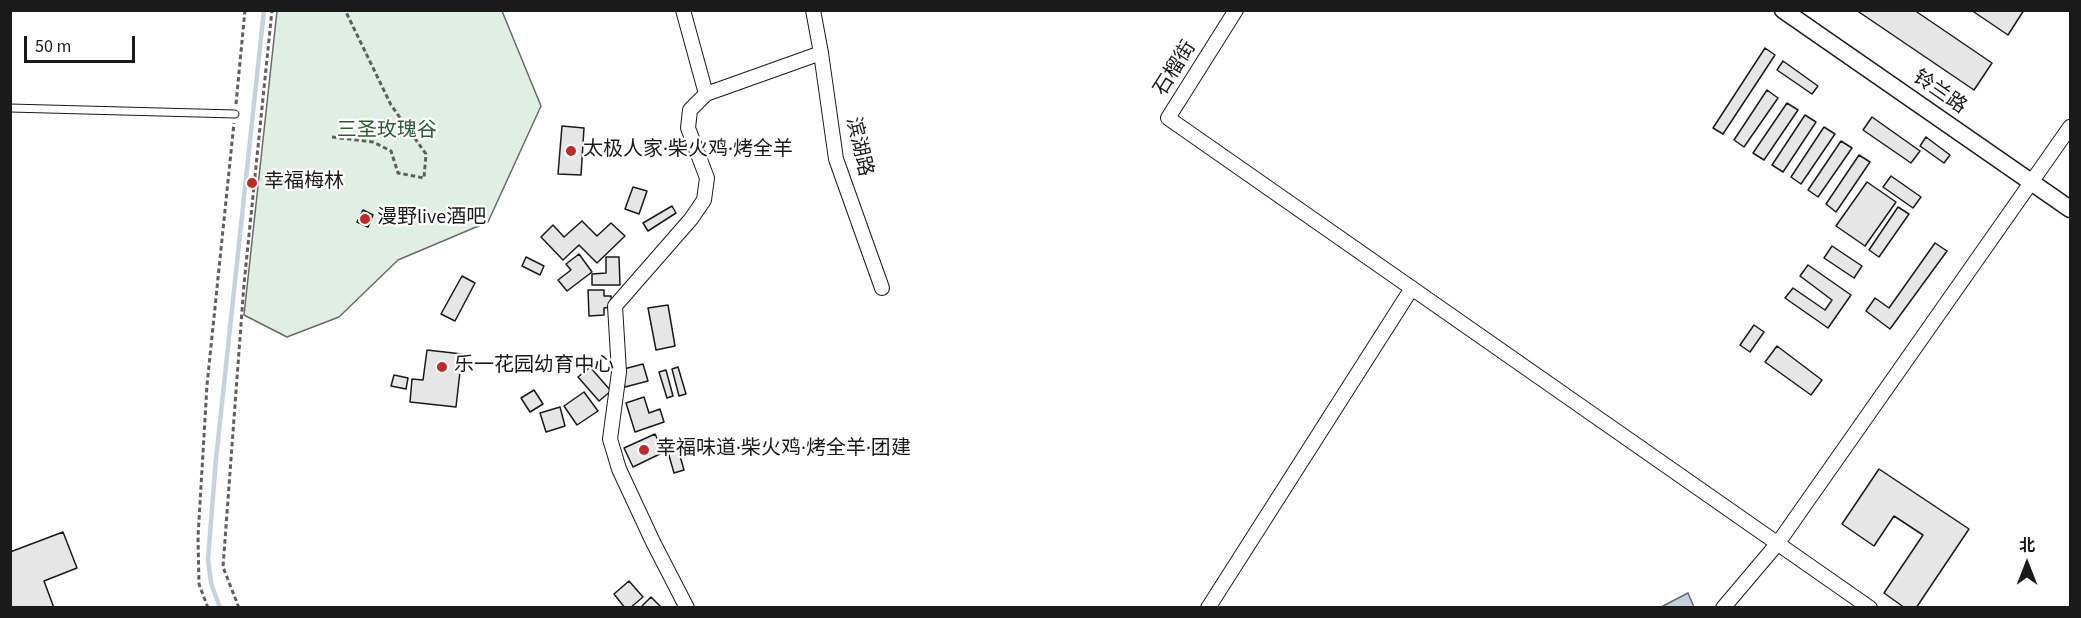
<!DOCTYPE html>
<html>
<head>
<meta charset="utf-8">
<style>
	body { margin:0 }
	#map { position:relative; width:2081px; height:618px; overflow:hidden; background:#fff; font-family:"Source Sans 3","Noto Sans SC",sans-serif }
	canvas { display:block }
	.frame { position:absolute; inset:0; border:12px solid #1a1a1a; pointer-events:none }
	.north { position:absolute; left:1997px; top:534px; width:60px; height:60px; -webkit-text-stroke:4px #fff; paint-order:stroke; rotate:0deg; font-size:16px; font-weight:700; line-height:24px; text-align:center; color:#1a1a1a }
	.north::after { content:''; display:block; margin:auto; width:21px; height:27px; background:#1a1a1a; clip-path:polygon(50% 0,100% 100%,50% 72%,0 100%) }
	.scale { position:absolute; left:24px; top:36px; width:111px; height:27px; box-sizing:border-box; border:3px solid #1a1a1a; border-top:0; padding-left:8px; font-size:18px; line-height:21px; white-space:nowrap; color:#1a1a1a; -webkit-text-stroke:4px #fff; paint-order:stroke }
</style>
</head>
<body>
<div id="map">
<canvas width="2081" height="618"></canvas>
<div class="frame"></div>
<div class="north">北</div>
<div class="scale">50 m</div>
</div>
<script>
const g = document.querySelector('canvas').getContext('2d');
g.lineJoin = 'round';
function paint(path, color) { g.fillStyle = color; g.fill(path, 'evenodd'); }
const toPath = rows => new Path2D(rows.map(r => 'M' + r).join(''));
function stroke(path, color, width, dash) { g.strokeStyle = color; g.lineWidth = width; g.lineCap = dash ? 'butt' : 'round'; g.setLineDash(dash || []); g.stroke(path); }
function drawText(font, color, halo, rows, align = 'center') {
  g.font = font + ' "Source Sans 3","Noto Sans SC",sans-serif'; g.lineWidth = 4.5; g.setLineDash([]); g.textBaseline = 'middle'; g.strokeStyle = halo; g.fillStyle = color; for (const [text, x, y, turn = 0] of rows) {
    g.save(); g.translate(x, y); g.rotate((+turn || 0) * Math.PI / 180); g.textAlign = isNaN(turn) ? turn : align; if (halo) g.strokeText(text, 0, 0); g.fillText(text, 0, 0); g.restore();
  }
}
const green = toPath([
	[277,11,502,11,541,106,488,222,398,260,339,317,287,337,244,315,277,11]
]);
const water = toPath([
	[1688,593,1694,607,1661,607,1688,593]
]);
const stream = toPath([
	[220,608,211,583,208,559,216,459,264,10]
]);
const building = toPath([
	[1856,10,1914,10,1992,63,1974,90,1856,10],
	[1971,10,2024,10,2008,35,1971,10],
	[1765,48,1775,55,1723,134,1713,128,1765,48],
	[1783,61,1818,86,1812,94,1777,70,1783,61],
	[1767,90,1778,98,1744,147,1734,140,1767,90],
	[1787,103,1798,110,1764,160,1753,153,1787,103],
	[1805,115,1816,122,1783,172,1772,165,1805,115],
	[1872,117,1920,151,1911,163,1863,130,1872,117],
	[562,126,584,128,581,175,558,174,562,126],
	[1824,127,1835,134,1801,184,1791,177,1824,127],
	[1926,137,1950,155,1944,163,1920,146,1926,137],
	[1841,141,1852,148,1818,197,1808,190,1841,141],
	[1859,155,1870,162,1836,212,1826,204,1859,155],
	[1891,176,1921,197,1913,208,1883,187,1891,176],
	[1867,182,1896,202,1865,246,1836,226,1867,182],
	[633,187,647,191,639,214,625,209,633,187],
	[672,206,676,213,648,231,643,223,672,206],
	[1898,207,1909,214,1879,257,1869,250,1898,207],
	[363,210,373,215,368,227,357,222,363,210],
	[582,221,597,236,611,223,625,236,597,263,579,245,563,260,541,237,553,225,564,237,582,221],
	[1935,243,1947,251,1890,329,1866,311,1875,298,1889,308,1935,243],
	[1832,246,1862,266,1854,278,1824,258,1832,246],
	[579,254,592,272,567,291,558,280,571,270,566,264,579,254],
	[526,257,544,266,540,275,522,266,526,257],
	[606,257,619,257,620,285,592,285,592,274,606,273,606,257],
	[1808,265,1851,295,1828,328,1785,298,1793,288,1825,310,1832,300,1800,276,1808,265],
	[462,276,475,283,455,321,441,314,462,276],
	[588,290,604,290,604,296,611,296,612,307,604,308,604,315,589,316,588,290],
	[668,305,675,346,656,350,648,308,668,305],
	[1754,325,1764,332,1750,352,1740,345,1754,325],
	[1777,346,1822,380,1811,395,1765,362,1777,346],
	[427,350,462,354,456,407,410,402,412,379,423,380,427,350],
	[643,364,648,381,625,387,620,370,643,364],
	[590,367,611,391,599,401,578,377,590,367],
	[678,367,686,394,679,396,672,369,678,367],
	[666,370,673,396,667,398,659,372,666,370],
	[394,375,408,378,406,389,391,386,394,375],
	[534,390,543,404,530,412,521,398,534,390],
	[584,392,598,411,577,425,564,406,584,392],
	[644,397,649,413,660,409,664,422,635,432,626,403,644,397],
	[560,407,565,426,546,432,540,413,560,407],
	[655,434,664,452,633,467,624,448,655,434],
	[678,449,684,470,674,473,668,452,678,449],
	[1879,469,1969,529,1916,608,1905,608,1884,593,1923,535,1894,516,1874,546,1842,524,1879,469],
	[63,532,77,568,44,581,54,608,10,608,10,552,63,532],
	[629,581,643,597,630,608,625,608,614,594,629,581],
	[651,597,662,608,640,608,651,597]
]);
const path = toPath([
	[236,104,245,10],
	[332,137,373,142,391,151,398,173,424,178,426,154,391,105,345,10],
	[208,608,199,584,198,537,207,385,234,123],
	[239,608,223,567,244,284,272,10]
]);
const service = toPath([
	[10,108,235,114]
]);
const minor = toPath([
	[683,10,706,94,690,110,688,128,707,178,704,200,691,219,615,306,619,372,610,439,619,469,653,542,687,608],
	[813,10,821,53,836,159,882,288],
	[1236,10,1168,118,1870,608],
	[706,94,821,53],
	[1208,608,1412,288],
	[1723,608,1778,543,2070,127]
]);
const tertiary = toPath([
	[1783,10,2070,209]
]);
const markers = [
	[571,151,6,"#c62828"],
	[252,183,6,"#c62828"],
	[365,219,6,"#c62828"],
	[442,367,6,"#c62828"],
	[644,450,6,"#c62828"]
];
const streetNames = [
	["石榴街",1176,69,-58],
	["铃兰路",1939,93,35],
	["滨湖路",858,147,77]
];
const parkNames = [
	["三圣玫瑰谷",387,132]
];
const poiNames = [
	["太极人家·柴火鸡·烤全羊",583,151],
	["幸福梅林",264,183],
	["漫野live酒吧",377,219],
	["乐一花园幼育中心",454,367],
	["幸福味道·柴火鸡·烤全羊·团建",656,450]
];
paint(green, '#e0efe3');
stroke(green, '#6a6a6a', 1.5);
paint(water, '#c6d2dc');
stroke(water, '#6a6a6a', 1.5);
stroke(stream, '#c6d2dc', 4.5);
paint(building, '#e6e6e6');
stroke(building, '#1a1a1a', 1.5);
stroke(service, '#1a1a1a', 9);
stroke(minor, '#1a1a1a', 16);
stroke(tertiary, '#1a1a1a', 19);
stroke(path, '#5f5f5f', 3, [4.5, 3]);
stroke(service, '#fff', 7);
stroke(minor, '#fff', 14);
stroke(tertiary, '#fff', 16);
for (const [x, y, r, color] of markers) { const dot = new Path2D(); dot.arc(x, y, r, 0, 2 * Math.PI); g.fillStyle = color; g.fill(dot); stroke(dot, '#fff', 2); }
drawText('20px', '#1a1a1a', '#fff', streetNames);
drawText('20px', '#2b5a34', '#fff', parkNames);
drawText('20px', '#1a1a1a', '#fff', poiNames, 'left');
</script>
</body>
</html>
